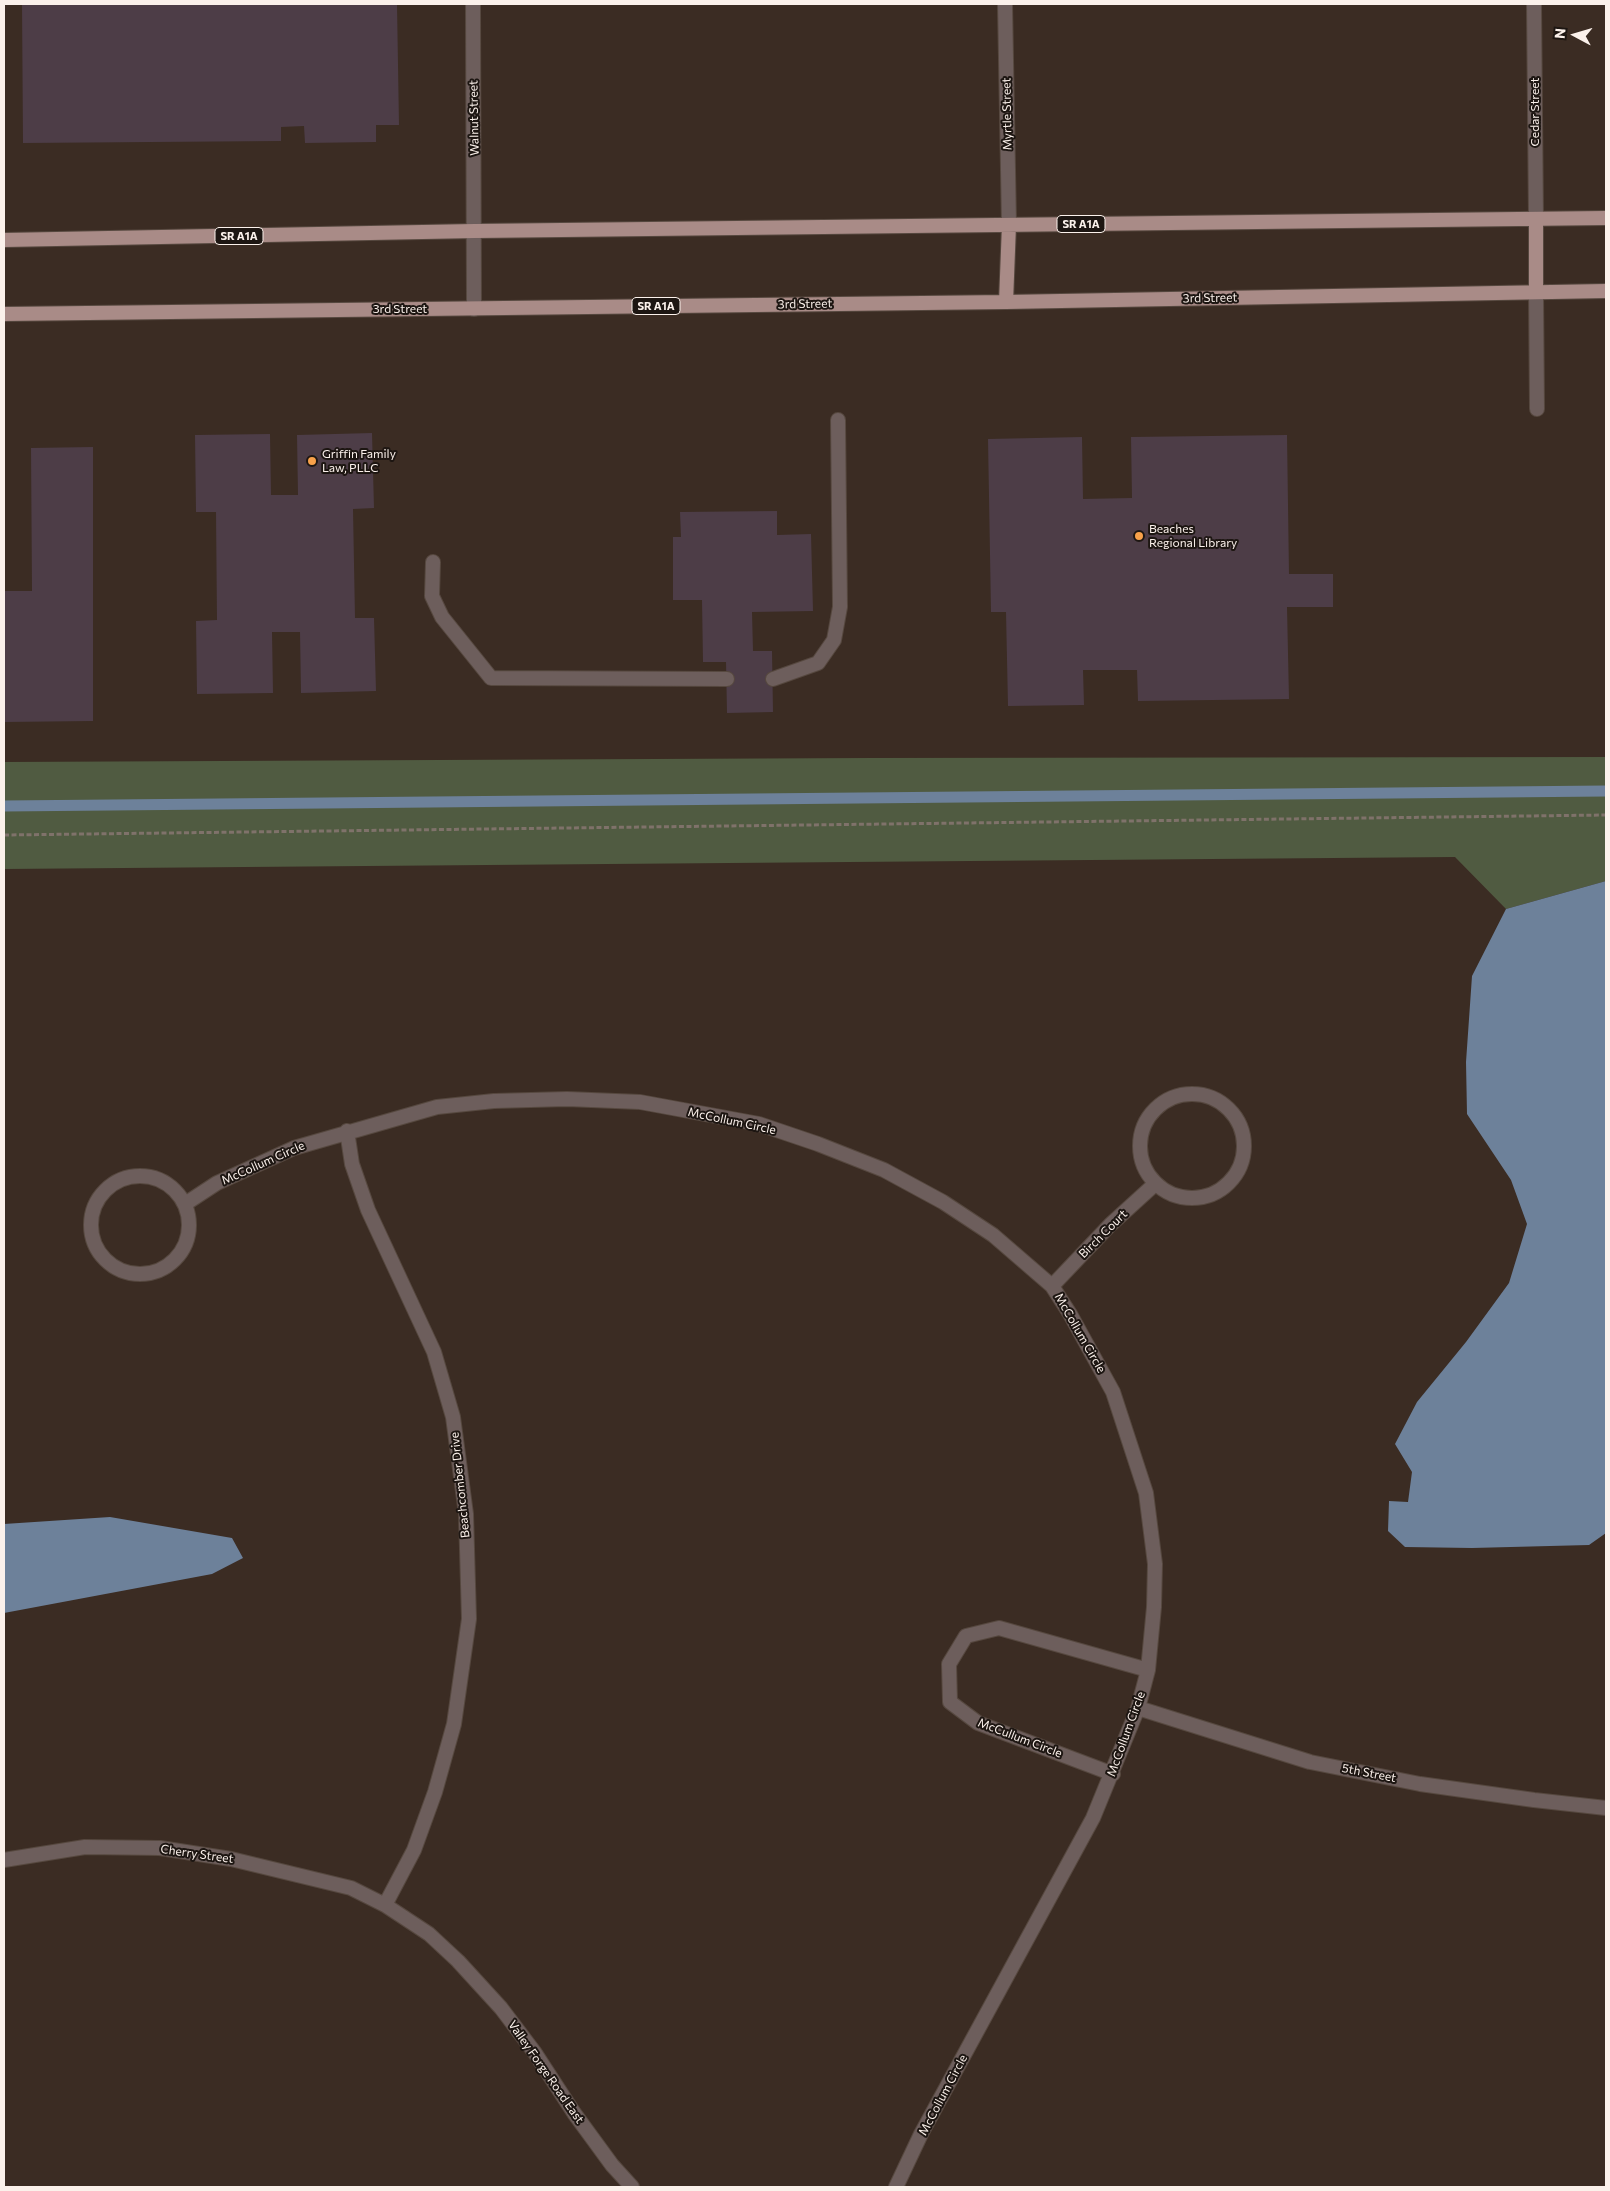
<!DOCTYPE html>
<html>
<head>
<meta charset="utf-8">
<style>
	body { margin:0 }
	#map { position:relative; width:1610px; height:2191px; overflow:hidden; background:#3b2c23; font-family:Commissioner,sans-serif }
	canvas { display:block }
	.frame { position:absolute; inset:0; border:5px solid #fbf1eb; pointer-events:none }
	.north { position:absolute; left:1550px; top:10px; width:50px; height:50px; -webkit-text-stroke:4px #1d1612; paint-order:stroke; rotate:276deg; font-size:14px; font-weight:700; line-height:20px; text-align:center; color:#fbf1eb }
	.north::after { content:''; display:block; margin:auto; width:18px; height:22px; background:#fbf1eb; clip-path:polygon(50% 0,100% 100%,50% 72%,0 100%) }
</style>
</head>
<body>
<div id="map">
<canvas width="1610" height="2191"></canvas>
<div class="frame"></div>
<div class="north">N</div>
</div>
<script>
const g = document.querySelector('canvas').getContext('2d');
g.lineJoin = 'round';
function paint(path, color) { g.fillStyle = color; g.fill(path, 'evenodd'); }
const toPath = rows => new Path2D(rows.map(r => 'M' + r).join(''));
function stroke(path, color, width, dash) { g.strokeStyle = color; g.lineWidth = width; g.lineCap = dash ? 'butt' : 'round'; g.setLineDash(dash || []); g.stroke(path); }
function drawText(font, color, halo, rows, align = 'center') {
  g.font = font + ' Commissioner,sans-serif'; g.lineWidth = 4; g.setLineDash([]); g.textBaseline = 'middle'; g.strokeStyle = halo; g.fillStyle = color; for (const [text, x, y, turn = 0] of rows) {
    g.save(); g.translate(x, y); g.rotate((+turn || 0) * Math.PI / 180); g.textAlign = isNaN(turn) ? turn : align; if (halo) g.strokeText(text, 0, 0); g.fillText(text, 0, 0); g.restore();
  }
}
const forest = toPath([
	[1606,757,1606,881,1506,909,1455,857,4,869,4,762,868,758]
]);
const water = toPath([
	[1606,881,1606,1533,1589,1545,1472,1548,1405,1547,1388,1531,1389,1501,1408,1502,1412,1472,1395,1444,1417,1402,1466,1342,1509,1283,1527,1224,1511,1180,1467,1114,1466,1062,1472,976,1506,909],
	[110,1517,232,1538,243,1558,212,1574,4,1613,4,1524]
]);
const stream = toPath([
	[4,806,1606,791]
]);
const building = toPath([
	[22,4,397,4,399,125,376,125,376,142,305,143,304,126,281,127,281,141,23,143],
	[372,433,374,508,353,509,355,618,374,618,376,691,301,693,300,632,272,632,273,693,197,694,196,621,217,620,216,512,196,512,195,435,270,434,271,495,298,495,297,435],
	[1287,435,1289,574,1333,574,1333,607,1287,607,1289,699,1138,701,1137,670,1083,670,1084,705,1008,706,1006,612,991,612,988,439,1082,437,1083,499,1132,498,1131,437],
	[93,447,93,721,4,722,4,591,32,591,31,448],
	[777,511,777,535,811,534,813,611,752,612,753,651,772,651,773,712,727,713,726,662,703,662,702,600,673,600,673,537,681,537,680,512]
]);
const path = toPath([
	[4,835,1606,815]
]);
const service = toPath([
	[1536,292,1537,409],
	[433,562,432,596,442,617,491,678,727,679],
	[773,679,818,663,834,640,840,607,838,420]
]);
const minor = toPath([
	[473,4,474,309],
	[1005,4,1009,225],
	[1534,4,1536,220],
	'1140 1146a52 52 0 1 1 104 0a52 52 0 1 1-104 0Z',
	[347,1131,352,1164,368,1210,434,1352,453,1417,466,1514,469,1619,454,1724,435,1792,414,1850,385,1905],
	'91 1225a49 49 0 1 1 98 0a49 49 0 1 1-98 0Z',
	[185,1204,217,1183,294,1148,437,1107,494,1101,567,1099,640,1102,759,1124,818,1144,884,1170,943,1202,993,1235,1052,1286,1070,1314,1113,1392,1146,1493,1155,1564,1154,1607,1148,1670,1138,1708,1093,1818,921,2134,896,2187],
	[1052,1286,1110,1225,1155,1184],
	[1138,1708,1310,1762,1420,1784,1534,1800,1606,1808],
	[1113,1774,978,1723,950,1702,949,1664,966,1636,999,1628,1148,1670],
	[4,1860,85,1847,160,1848,231,1859,351,1888,385,1905,429,1934,458,1961,501,2008,535,2053,574,2113,612,2165,632,2187]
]);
const primary = toPath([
	[4,240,475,231,1606,218],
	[1536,292,1536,220],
	[1006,302,1009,225],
	[4,314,1006,302,1606,291]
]);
const markers = [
	[312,461,5,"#f8a14a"],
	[1139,536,5,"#f8a14a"]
];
const shields = [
	[1081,224,48],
	[239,236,48],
	[656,306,48]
];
const shieldNames = [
	["SR A1A",1081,224],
	["SR A1A",239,236],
	["SR A1A",656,306]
];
const streetNames = [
	["Cedar Street",1535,112,-90],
	["Myrtle Street",1007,114,-91],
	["Walnut Street",474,118,-91],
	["3rd Street",1210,298,-1],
	["3rd Street",805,304,-1],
	["3rd Street",400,309],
	["McCollum Circle",732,1121,12],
	["McCollum Circle",263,1163,-24],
	["Birch Court",1103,1234,-45],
	["McCollum Circle",1080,1333,60],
	["Beachcomber Drive",460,1485,-96],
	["McCollum Circle",1126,1734,-70],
	["McCullum Circle",1020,1738,21],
	["5th Street",1369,1773,11],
	["Cherry Street",197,1854,8],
	["Valley Forge Road East",546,2072,55],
	["McCollum Circle",943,2095,-62]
];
const poiNames = [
	["Griffin Family",322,454],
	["Law, PLLC",322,468],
	["Beaches",1149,529],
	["Regional Library",1149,543]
];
paint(forest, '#505b41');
paint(water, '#6d819a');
stroke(stream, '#6d819a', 11);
paint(building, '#4d3d47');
stroke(service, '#56483f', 16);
stroke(minor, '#56483f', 16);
stroke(primary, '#56483f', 16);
stroke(path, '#7f726a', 3, [5, 2.5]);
stroke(service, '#6d5e5c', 14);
stroke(minor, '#6d5e5c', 14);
stroke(primary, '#a98b87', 14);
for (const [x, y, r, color] of markers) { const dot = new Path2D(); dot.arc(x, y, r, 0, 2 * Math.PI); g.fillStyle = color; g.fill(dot); stroke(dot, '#1d1612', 2); }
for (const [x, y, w] of shields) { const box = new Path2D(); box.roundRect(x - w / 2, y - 8.5, w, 17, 4); g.fillStyle = '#1d1612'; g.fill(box); stroke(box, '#fbf1eb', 1); }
drawText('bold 11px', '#fbf1eb', null, shieldNames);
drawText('12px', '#fbf1eb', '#1d1612', streetNames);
drawText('12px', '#fbf1eb', '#1d1612', poiNames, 'left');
</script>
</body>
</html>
